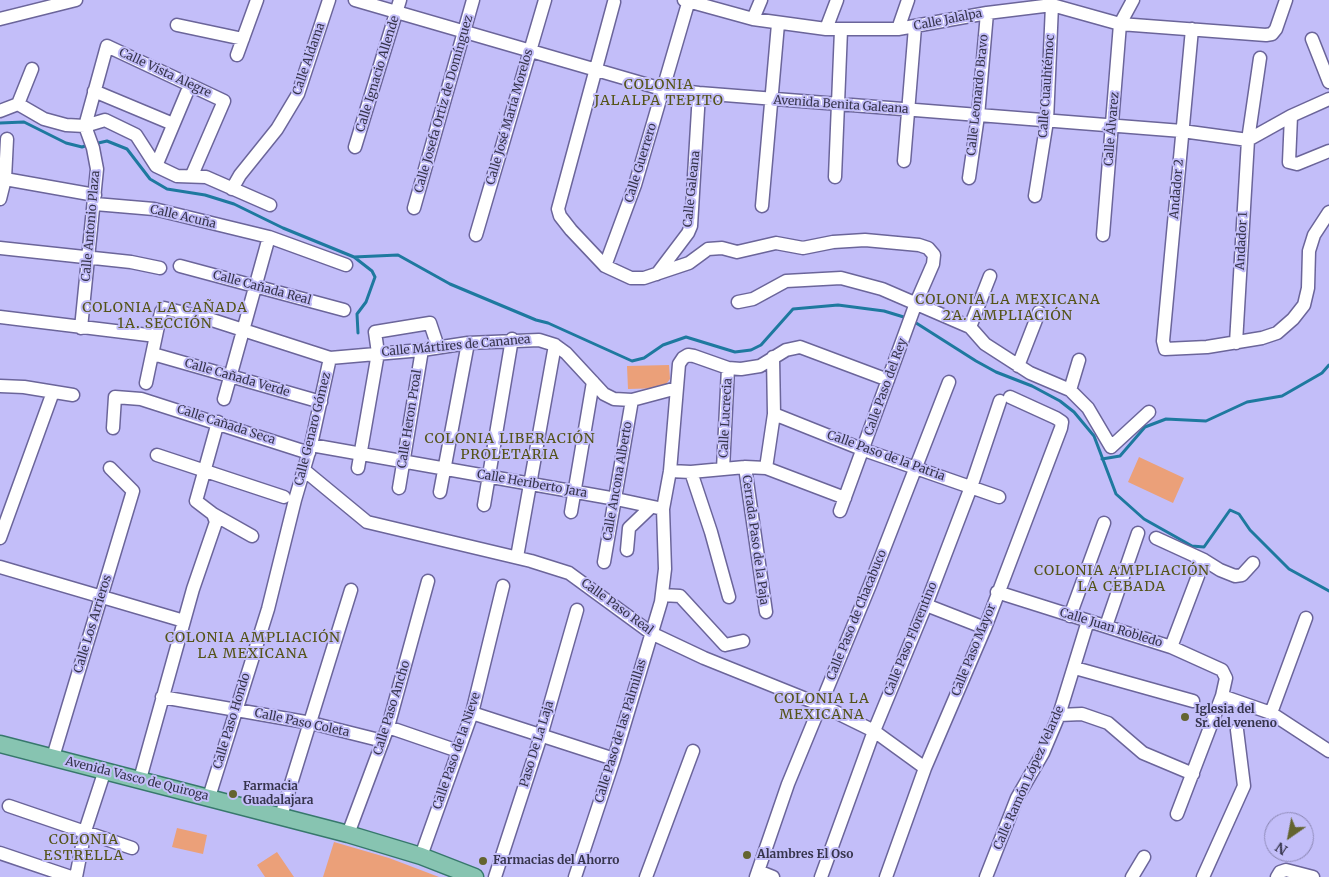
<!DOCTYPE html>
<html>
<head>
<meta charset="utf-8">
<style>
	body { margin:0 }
	#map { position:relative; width:1329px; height:877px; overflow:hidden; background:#c3bef9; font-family:Merriweather,serif }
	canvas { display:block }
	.north { position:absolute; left:1264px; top:812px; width:50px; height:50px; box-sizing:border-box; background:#c3bef9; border:1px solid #8b87b4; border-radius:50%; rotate:213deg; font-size:14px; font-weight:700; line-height:20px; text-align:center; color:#36344c }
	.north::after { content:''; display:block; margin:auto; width:18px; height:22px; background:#646430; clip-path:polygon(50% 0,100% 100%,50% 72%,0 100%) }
</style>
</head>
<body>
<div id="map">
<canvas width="1329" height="877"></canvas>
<div class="north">N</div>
</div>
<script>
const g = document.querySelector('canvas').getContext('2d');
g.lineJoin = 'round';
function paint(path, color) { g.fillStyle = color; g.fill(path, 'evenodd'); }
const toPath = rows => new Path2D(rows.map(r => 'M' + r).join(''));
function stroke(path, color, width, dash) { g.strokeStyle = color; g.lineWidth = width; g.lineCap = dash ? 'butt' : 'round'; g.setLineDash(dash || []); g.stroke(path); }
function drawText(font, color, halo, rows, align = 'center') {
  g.font = font + ' Merriweather,serif'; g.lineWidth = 4; g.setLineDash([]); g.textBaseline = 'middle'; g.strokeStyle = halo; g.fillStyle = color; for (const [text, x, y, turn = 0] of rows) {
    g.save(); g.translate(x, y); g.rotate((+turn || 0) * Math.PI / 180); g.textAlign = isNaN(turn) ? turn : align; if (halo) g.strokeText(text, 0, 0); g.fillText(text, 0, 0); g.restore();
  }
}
const green = toPath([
	[669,365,670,379,663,388,628,389,627,366],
	[1139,457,1184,478,1173,503,1128,482],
	[177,828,207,835,203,854,172,847],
	[334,842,389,858,439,877,323,877],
	[277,852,294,877,265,877,257,865]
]);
const stream = toPath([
	[0,123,24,122,66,143,82,147,88,145],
	[94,144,107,141,127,149,150,179,167,189,205,195,234,204,283,228,354,257,398,255,450,284,536,320,548,323,632,361,644,358,663,345,686,337,735,352,751,350,761,345,793,309,838,305,884,311,907,318],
	[354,257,372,271,375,277,366,302,357,314,358,333],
	[913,321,976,361,996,372,1032,386,1060,401,1074,412,1094,436,1116,494,1144,519,1192,546,1204,547,1230,510,1239,514,1250,530,1289,569,1329,591],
	[1102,459,1120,456,1145,427,1166,419,1206,421,1247,402,1282,396,1322,373,1329,365]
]);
const minor = toPath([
	[355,0,662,89,699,93,1182,131,1248,140,1291,116,1329,99],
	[684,0,753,19,826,29,898,29,987,13,1052,5,1120,24,1266,35,1272,34,1276,29,1286,0],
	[614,2,558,209,560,216,571,230,605,266,631,278,644,278,689,263,708,249,722,248,737,252,776,243,803,248,833,242,865,240,919,245,928,248,934,255,933,264,916,303,840,511],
	[0,19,76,0],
	[753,19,761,0],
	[177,25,243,39],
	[826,29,837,0],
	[898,29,908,0],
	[1192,29,1163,341,1165,349,1207,347,1262,338,1277,333,1293,319,1304,305,1308,288,1309,251,1314,235,1329,212],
	[1312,39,1329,82],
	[237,55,257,0],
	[94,91,173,124],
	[18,104,32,69],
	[0,111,18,104,44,119,66,125,85,126,105,120,136,135,156,166,177,176,206,177,270,205],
	[1291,116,1289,162,1297,164,1329,151],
	[355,147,400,0],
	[904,161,915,27],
	[156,166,190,85],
	[835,177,841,30],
	[969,178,978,116,987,13],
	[5,179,95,195],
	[232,189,240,175,277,129,298,94,329,0],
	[1035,196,1047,121,1052,5],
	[0,199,5,179,7,139],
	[95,204,154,209,269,237,346,265],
	[762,206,778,24],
	[414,208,473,0],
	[476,235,545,0],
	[1103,235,1120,24,1133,0],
	[0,248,131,262,160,268],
	[180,266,344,310],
	[605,266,635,185,689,0],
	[657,274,688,233,691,226,699,93],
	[738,302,753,299,786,281,841,278,882,289,970,327,985,344,1030,373,1070,390,1088,408,1111,447,1149,412],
	[0,317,156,336],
	[970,327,990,276],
	[81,328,97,169,93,148,85,126,107,46,224,101,192,175],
	[1236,343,1248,140,1260,58],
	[153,354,321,402],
	[1018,366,1039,312],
	[146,383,161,312,164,308,209,319,330,358,422,350,468,343,539,340,555,345,566,353,604,394,614,399,632,400,677,388],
	[0,386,24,387,73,395],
	[1070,390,1079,360],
	[224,399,269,237],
	[774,414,864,450,999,497],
	[113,428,115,397,141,399,309,453],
	[311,445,616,499,663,509],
	[157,455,284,497],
	[745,467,766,612],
	[358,468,378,353,375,332,430,323,438,347],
	[766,468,774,414,773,357],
	[723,469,728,368],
	[304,470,367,522,531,561,569,573,651,633,704,658,821,705,874,731,925,768],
	[670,471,691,472,745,467,766,468,845,498],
	[691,472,711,532,729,597],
	[399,488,422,350],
	[440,492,468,343],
	[484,505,512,339],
	[571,512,593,382],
	[213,514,252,536],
	[0,538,53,392],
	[1156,538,1204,560],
	[627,550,629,528,651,507],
	[517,557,555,345],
	[604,562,632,400],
	[0,567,184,621],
	[997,592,1171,647,1222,670,1226,678,1222,696,1177,814],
	[662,595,680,596,725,645,743,641],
	[926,605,985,628],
	[1070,616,1104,523],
	[1106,626,1138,533],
	[1171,647,1204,560,1220,570,1235,576,1242,575,1253,563],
	[1075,668,1193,701],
	[1222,696,1271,713,1329,751],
	[162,697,311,723,383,741],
	[472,713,614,759],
	[1271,713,1306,618],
	[1059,715,1082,714,1108,723,1143,753,1193,774],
	[388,727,458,751],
	[53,757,133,491,110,468],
	[140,779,193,589,216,522,213,514,196,501,218,422],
	[209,797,268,609,295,500,311,445,330,358],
	[9,806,132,848],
	[281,816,351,590],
	[348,834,388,727,428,581],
	[0,853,71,877],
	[421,856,472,713,503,586],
	[758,871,773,877],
	[76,877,85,831,105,770],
	[495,877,541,736,577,610],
	[575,877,614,759,661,602,665,569,663,509,670,471,679,364,683,358,688,355,694,356,728,368,741,369,760,366,786,350,800,347,888,380],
	[646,877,693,751],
	[756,877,788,784,870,585,949,382],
	[821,877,874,731,926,605,971,487,1000,401],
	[886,877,925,768,985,628,1061,428,1062,422,1056,418,1010,397],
	[986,877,1017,798,1043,753,1059,715,1088,621],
	[1132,877,1144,857],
	[1203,877,1244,786,1237,730],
	[1277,877,1280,872,1286,870,1313,877]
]);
const major = toPath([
	[0,744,348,834,421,856,475,877]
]);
const markers = [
	[1185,717,5,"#646430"],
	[233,794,5,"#646430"],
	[747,855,5,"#646430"],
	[483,861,5,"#646430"]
];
const streetNames = [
	["Calle Jalalpa",948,20,-11],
	["Calle Aldama",309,59,-71],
	["Calle Vista Alegre",165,73,25],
	["Calle Ignacio Allende",378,74,-73],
	["Calle Cuauhtémoc",1047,86,-86],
	["Calle Leonardo Bravo",978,95,-84],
	["Calle Josefa Ortiz de Domínguez",444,104,-74],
	["Avenida Benita Galeana",841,105,4],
	["Calle José María Morelos",510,117,-74],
	["Calle Álvarez",1112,129,-85],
	["Calle Guerrero",641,163,-73],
	["Calle Galeana",692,189,-84],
	["Andador 2",1177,189,-85],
	["Calle Acuña",183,217,13],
	["Calle Antonio Plaza",91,226,-85],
	["Andador 1",1242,241,-87],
	["Calle Cañada Real",262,288,15],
	["Calle Mártires de Cananea",456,346,-5],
	["Calle Cañada Verde",237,378,16],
	["Calle Paso del Rey",886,387,-70],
	["Calle Lucrecia",726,418,-87],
	["Calle Heron Proal",410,419,-81],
	["Calle Cañada Seca",226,425,18],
	["Calle Genaro Gómez",313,429,-76],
	["Calle Paso de la Patria",886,456,20],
	["Calle Ancona Alberto",618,481,-80],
	["Calle Heriberto Jara",532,484,10],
	["Cerrada Paso de la Paja",755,540,82],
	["Calle Paso Real",617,607,36],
	["Calle Paso de Chacabuco",857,615,-68],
	["Calle Los Arrieros",93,624,-73],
	["Calle Juan Robledo",1111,628,17],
	["Calle Paso Florentino",911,639,-68],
	["Calle Paso Mayor",974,650,-68],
	["Calle Paso Ancho",392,708,-73],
	["Calle Paso Hondo",232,721,-73],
	["Calle Paso Coleta",302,723,12],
	["Calle Paso de las Palmillas",621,731,-73],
	["Paso De La Laja",537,744,-73],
	["Calle Paso de la Nieve",457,751,-71],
	["Calle Ramón López Velarde",1029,778,-66],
	["Avenida Vasco de Quiroga",137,779,14]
];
const poiNames = [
	["Iglesia del",1195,710],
	["Sr. del veneno",1195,724],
	["Farmacia",243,787],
	["Guadalajara",243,801],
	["Alambres El Oso",757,855],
	["Farmacias del Ahorro",493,861]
];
const neighbourhoodNames = [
	["COLONIA",659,85],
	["JALALPA TEPITO",659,101],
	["COLONIA LA MEXICANA",1008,300],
	["2A. AMPLIACIÓN",1008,316],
	["COLONIA LA CAÑADA",165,308],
	["1A. SECCIÓN",165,324],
	["COLONIA LIBERACIÓN",510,439],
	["PROLETARIA",510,455],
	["COLONIA AMPLIACIÓN",1122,571],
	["LA CEBADA",1122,587],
	["COLONIA AMPLIACIÓN",253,638],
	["LA MEXICANA",253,654],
	["COLONIA LA",822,699],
	["MEXICANA",822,715],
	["COLONIA",84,840],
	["ESTRELLA",84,856]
];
paint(green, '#eba079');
stroke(stream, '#1e799f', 3);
stroke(minor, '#6b659a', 15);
stroke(major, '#37786c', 19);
stroke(minor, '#fff', 12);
stroke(major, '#87c4b1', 16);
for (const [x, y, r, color] of markers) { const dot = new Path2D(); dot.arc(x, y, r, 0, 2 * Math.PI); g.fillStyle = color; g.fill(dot); stroke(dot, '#c3bef9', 2); }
drawText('12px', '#36344c', '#c3bef9', streetNames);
drawText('bold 12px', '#36344c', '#c3bef9', poiNames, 'left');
g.letterSpacing = '1px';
drawText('14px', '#545317', '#c3bef9', neighbourhoodNames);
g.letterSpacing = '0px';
</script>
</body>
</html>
